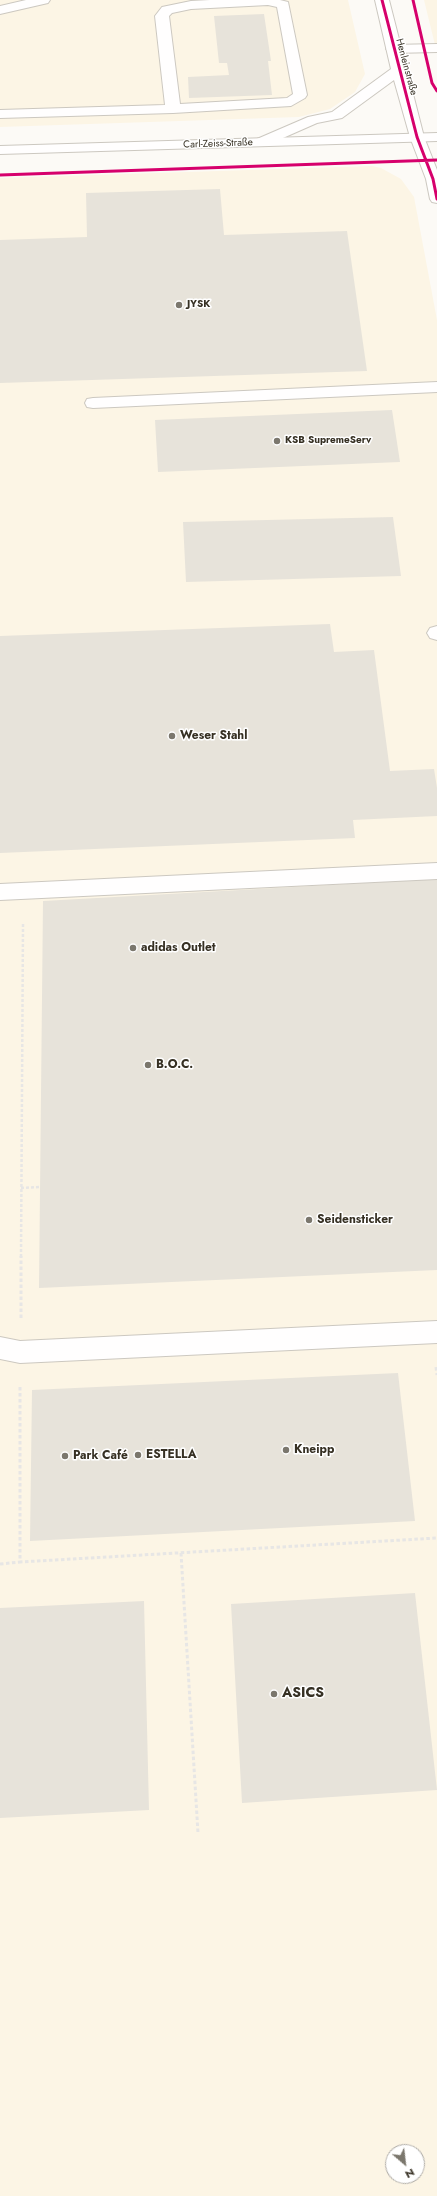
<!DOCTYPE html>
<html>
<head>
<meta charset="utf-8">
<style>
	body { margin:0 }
	#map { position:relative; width:437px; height:2196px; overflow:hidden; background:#fcfaf6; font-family:Jost,sans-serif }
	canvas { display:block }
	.north { position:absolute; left:385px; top:2144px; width:40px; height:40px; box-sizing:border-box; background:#fff; border:1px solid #afaca7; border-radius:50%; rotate:152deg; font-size:11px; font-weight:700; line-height:16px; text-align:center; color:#363023 }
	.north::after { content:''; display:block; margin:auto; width:14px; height:18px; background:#7b776d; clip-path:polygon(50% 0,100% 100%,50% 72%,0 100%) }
</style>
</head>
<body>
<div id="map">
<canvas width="437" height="2196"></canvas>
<div class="north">N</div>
</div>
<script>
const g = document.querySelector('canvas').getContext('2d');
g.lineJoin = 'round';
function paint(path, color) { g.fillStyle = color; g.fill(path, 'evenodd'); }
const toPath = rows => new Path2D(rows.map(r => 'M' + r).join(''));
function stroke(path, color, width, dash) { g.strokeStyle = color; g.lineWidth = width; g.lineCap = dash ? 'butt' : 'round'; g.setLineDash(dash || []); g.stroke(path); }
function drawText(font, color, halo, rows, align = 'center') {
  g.font = font + ' Jost,sans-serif'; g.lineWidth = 3; g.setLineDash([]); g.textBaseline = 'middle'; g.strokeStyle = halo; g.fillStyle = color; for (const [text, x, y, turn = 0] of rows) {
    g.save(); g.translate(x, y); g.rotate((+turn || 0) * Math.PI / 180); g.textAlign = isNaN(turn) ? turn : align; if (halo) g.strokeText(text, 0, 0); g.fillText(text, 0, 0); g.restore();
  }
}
const built = toPath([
	[0,0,348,0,365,74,355,92,330,109,299,117,0,127],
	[424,0,437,0,437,53],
	[372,166,381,168,401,179,414,197,437,320,437,2196,0,2196,0,178],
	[393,2152,417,2152,417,2176,393,2176]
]);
const building = toPath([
	[264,14,271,61,268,61,272,95,189,98,188,77,229,75,227,63,219,63,214,16],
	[220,189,224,235,347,231,367,371,0,383,0,240,87,237,86,193],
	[392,410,400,462,158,472,155,420],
	[393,517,401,576,186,582,183,522],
	[330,624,334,652,374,650,390,771,434,769,437,788,437,816,353,820,355,838,0,853,0,636],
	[437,879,437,1270,39,1288,43,901],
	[398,1373,415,1521,30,1541,32,1390],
	[415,1593,437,1790,242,1803,231,1604],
	[144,1601,149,1810,0,1818,0,1608]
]);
const pathFar1 = toPath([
	[21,1188,41,1187],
	[21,1257,23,923]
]);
const path = toPath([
	[21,1318,21,1256],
	[436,1367,437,1375],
	[20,1387,20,1562,437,1538],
	[181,1553,198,1833],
	[0,1564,20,1562]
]);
const lane = toPath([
	[26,0,50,0,48,3,0,14,0,6,26,0],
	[210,0,280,0,288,2,307,95,305,98,291,106,173,113,0,118,0,110,165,105,155,16,162,7,191,1,210,0],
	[268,5,277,7,293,94,287,98,180,104,169,16,172,13,191,9,268,5],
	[437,44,437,52,393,53,386,49,393,45,437,44],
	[437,382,437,392,93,408,87,407,85,403,87,399,93,398,437,382],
	[437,626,437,640,430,638,427,633,430,628,437,626],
	[437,863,437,879,0,900,0,884,437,863],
	[437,1321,437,1343,20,1363,0,1359,0,1337,20,1341,437,1321]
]);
const street = toPath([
	[375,0,389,0,424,137,437,170,437,203,432,202,430,199,426,179,410,137,394,80,342,118,317,123,267,145,257,145,255,142,257,139,308,117,332,112,391,69,375,0]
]);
const secondary = toPath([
	[437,133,437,141,0,154,0,146,437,133]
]);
const cycleway = toPath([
	[382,0,417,137,433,179,437,199],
	[413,0,432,83,437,91],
	[0,175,437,160]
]);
const markers = [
	[179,305,4,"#7b776d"],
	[277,441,4,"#7b776d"],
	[172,736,4,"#7b776d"],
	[133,948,4,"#7b776d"],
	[148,1065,4,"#7b776d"],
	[309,1220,4,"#7b776d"],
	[286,1450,4,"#7b776d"],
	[138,1455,4,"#7b776d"],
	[65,1456,4,"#7b776d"],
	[274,1694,4,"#7b776d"]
];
const farStreetnames = [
	["Henleinstraße",406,67,75],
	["Carl-Zeiss-Straße",218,144,-2]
];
const farPoinames = [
	["JYSK",187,305],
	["KSB SupremeServ",285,441]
];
const poiNames = [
	["Weser Stahl",180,736],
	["adidas Outlet",141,948],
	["B.O.C.",156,1065],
	["Seidensticker",317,1220],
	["Kneipp",294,1450],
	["ESTELLA",146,1455],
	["Park Café",73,1456]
];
const nearPoinames = [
	["ASICS",282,1694]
];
paint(built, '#fcf5e5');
paint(building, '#e7e3da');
stroke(lane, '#ccc8c0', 2);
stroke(street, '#ccc8c0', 2);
stroke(secondary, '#ccc8c0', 2);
stroke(pathFar1, '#e7e6e5', 2.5, [3, 2]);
stroke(path, '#e7e6e5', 3, [3.5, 2.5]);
paint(lane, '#fffefe');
paint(street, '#fffefe');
paint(secondary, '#fffefe');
stroke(cycleway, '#d6006c', 3);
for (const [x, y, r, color] of markers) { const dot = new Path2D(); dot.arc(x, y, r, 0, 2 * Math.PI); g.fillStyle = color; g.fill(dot); stroke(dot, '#fff', 1.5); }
drawText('10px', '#363023', '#fff', farStreetnames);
drawText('bold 10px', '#363023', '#fff', farPoinames, 'left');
drawText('bold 12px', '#363023', '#fff', poiNames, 'left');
drawText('bold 14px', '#363023', '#fff', nearPoinames, 'left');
</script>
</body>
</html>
